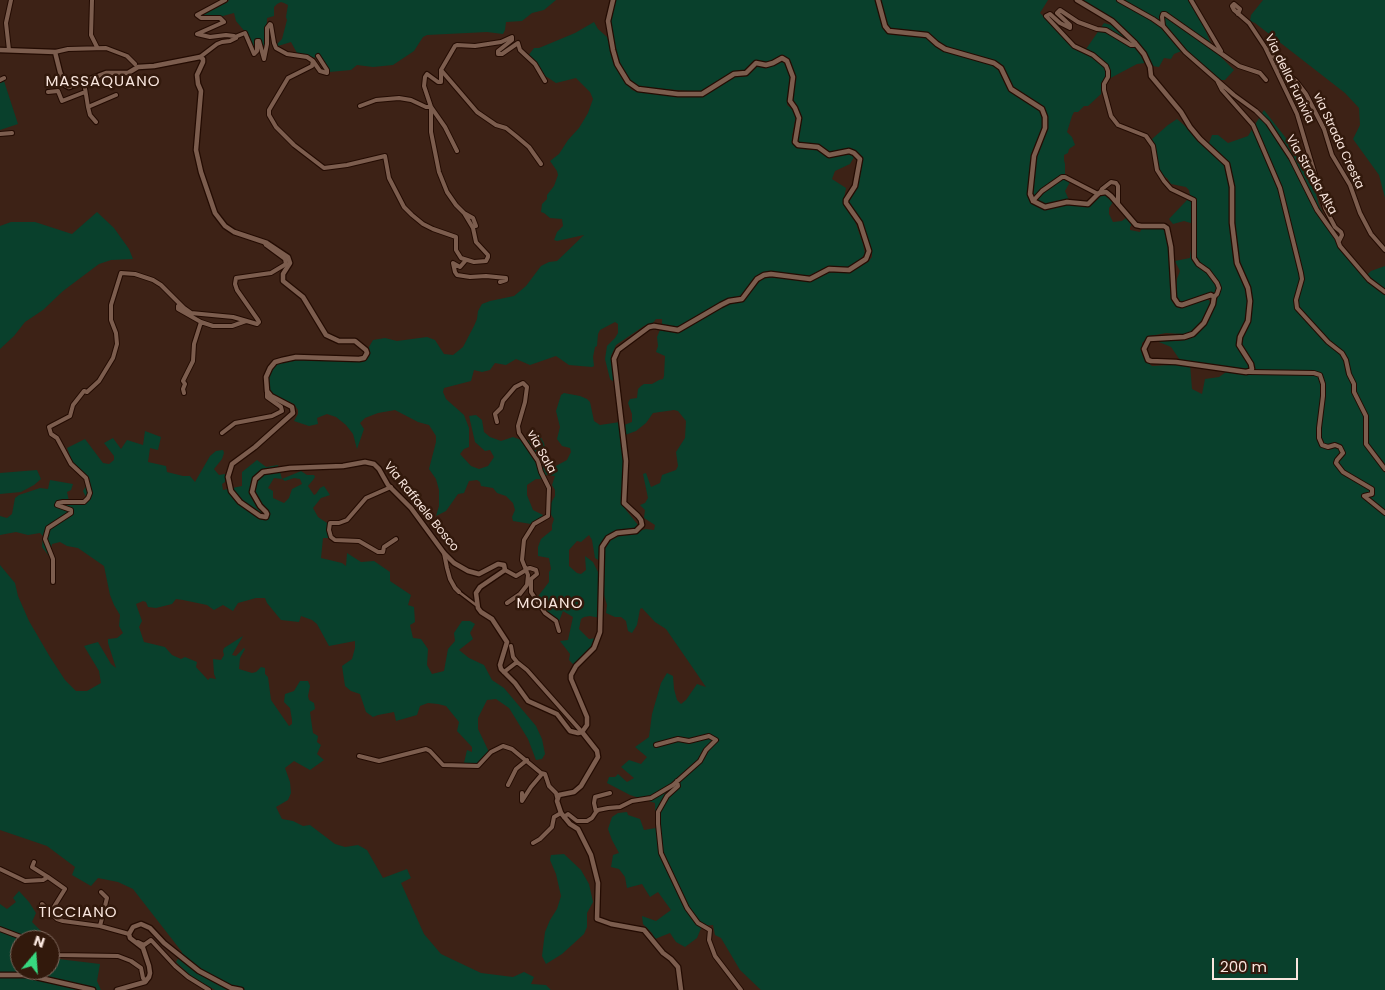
<!DOCTYPE html>
<html>
<head>
<meta charset="utf-8">
<style>
	body { margin:0 }
	#map { position:relative; width:1385px; height:990px; overflow:hidden; background:#3d2216; font-family:Poppins,sans-serif }
	canvas { display:block }
	.north { position:absolute; left:10px; top:930px; width:50px; height:50px; box-sizing:border-box; background:#32190c; border:1px solid #826b60; border-radius:50%; rotate:18deg; font-size:14px; font-weight:700; line-height:20px; text-align:center; color:#f9e6de }
	.north::after { content:''; display:block; margin:auto; width:18px; height:22px; background:#37d880; clip-path:polygon(50% 0,100% 100%,50% 72%,0 100%) }
	.scale { position:absolute; left:1212px; top:958px; width:86px; height:22px; box-sizing:border-box; border:2px solid #f9e6de; border-top:0; padding-left:6px; font-size:15px; line-height:18px; white-space:nowrap; color:#f9e6de; -webkit-text-stroke:4px #32190c; paint-order:stroke }
</style>
</head>
<body>
<div id="map">
<canvas width="1385" height="990"></canvas>
<div class="north">N</div>
<div class="scale">200 m</div>
</div>
<script>
const g = document.querySelector('canvas').getContext('2d');
g.lineJoin = 'round';
function paint(path, color) { g.fillStyle = color; g.fill(path, 'evenodd'); }
const toPath = rows => new Path2D(rows.map(r => 'M' + r).join(''));
function stroke(path, color, width, dash) { g.strokeStyle = color; g.lineWidth = width; g.lineCap = dash ? 'butt' : 'round'; g.setLineDash(dash || []); g.stroke(path); }
function drawText(font, color, halo, rows, align = 'center') {
  g.font = font + ' Poppins,sans-serif'; g.lineWidth = 5; g.setLineDash([]); g.textBaseline = 'middle'; g.strokeStyle = halo; g.fillStyle = color; for (const [text, x, y, turn = 0] of rows) {
    g.save(); g.translate(x, y); g.rotate((+turn || 0) * Math.PI / 180); g.textAlign = isNaN(turn) ? turn : align; if (halo) g.strokeText(text, 0, 0); g.fillText(text, 0, 0); g.restore();
  }
}
const green = toPath([
	[229,0,556,0,544,10,532,13,522,21,506,22,505,30,503,34,487,32,427,35,423,37,414,51,393,65,373,67,357,65,351,70,329,72,328,68,316,58,297,53,291,42,278,46,276,45,282,39,287,20,286,17,288,5,284,3,281,2,277,4,274,7,274,16,267,18,266,46,264,49,260,39,257,38,255,51,246,33,236,21,234,13,219,17,200,16,228,2],
	[615,0,876,0,883,27,888,33,926,37,936,46,993,65,1000,69,1010,90,1041,110,1043,127,1033,155,1029,184,1028,194,1032,202,1045,209,1064,204,1085,205,1098,196,1106,194,1113,202,1109,208,1109,214,1113,222,1122,221,1127,217,1132,224,1130,227,1130,230,1140,232,1142,228,1164,228,1166,230,1170,252,1172,297,1174,303,1181,307,1189,305,1204,298,1207,298,1211,303,1204,318,1196,328,1192,332,1183,334,1166,333,1150,336,1142,343,1142,354,1146,361,1152,366,1190,364,1192,389,1202,394,1205,379,1219,377,1232,368,1180,360,1171,347,1159,342,1159,340,1165,339,1176,341,1189,339,1197,334,1210,316,1216,303,1215,299,1207,294,1182,303,1179,301,1176,294,1177,279,1180,271,1175,261,1190,258,1194,224,1184,221,1173,224,1169,219,1187,200,1190,195,1189,190,1186,187,1171,184,1167,178,1163,176,1158,167,1156,149,1152,139,1168,125,1177,119,1193,133,1204,147,1209,143,1212,135,1218,135,1228,143,1248,136,1264,110,1296,151,1311,175,1319,205,1336,241,1367,275,1371,271,1385,266,1385,990,761,990,740,970,721,938,715,935,713,925,702,926,697,938,685,947,676,942,670,933,655,939,652,933,643,924,642,916,656,921,671,910,658,892,650,897,642,884,627,888,625,877,619,869,611,867,613,855,619,853,612,840,608,829,612,817,618,813,627,812,628,815,640,819,644,830,656,828,655,803,630,795,607,783,609,777,615,777,618,774,627,782,634,778,621,767,629,760,641,764,647,757,635,747,649,737,652,714,661,683,667,673,673,676,674,689,677,700,681,704,686,700,697,684,706,687,666,629,655,622,642,608,640,609,637,625,632,633,628,631,626,621,621,617,615,617,606,613,607,605,604,595,603,578,604,550,611,540,619,536,646,529,654,530,655,525,644,518,645,510,640,505,645,503,648,498,643,474,646,473,651,487,660,483,662,475,676,470,678,466,676,452,685,438,686,421,678,411,674,410,653,413,646,423,636,431,625,435,624,425,632,422,632,414,628,403,630,399,637,398,638,389,641,386,644,384,652,384,659,380,663,379,664,376,665,356,656,352,658,346,657,337,660,330,681,332,724,305,742,300,761,280,766,277,808,280,814,280,831,272,849,273,868,262,872,257,872,252,862,222,848,203,857,186,861,158,855,151,849,149,844,149,830,153,818,145,799,144,797,141,801,118,797,107,792,101,795,77,788,59,782,56,766,63,755,61,746,70,743,72,733,72,701,92,639,87,630,81,623,71,615,50,610,20],
	[880,0,1048,0,1040,13,1065,38,1084,52,1104,23,1111,25,1125,36,1138,51,1145,63,1137,64,1103,82,1101,94,1088,106,1084,106,1078,112,1074,112,1072,116,1067,132,1072,137,1075,145,1069,149,1068,153,1064,155,1064,160,1065,164,1065,174,1070,182,1065,191,1069,200,1045,205,1034,199,1031,194,1036,156,1046,117,1043,107,1012,88,995,62,946,47,928,33,890,30,888,28],
	[1080,0,1195,0,1194,4,1210,41,1220,56,1234,70,1225,80,1220,80,1184,50,1174,54,1171,59,1164,58,1159,67,1152,66,1139,43,1115,21],
	[1263,0,1385,0,1385,198,1379,175,1353,139,1360,125,1359,108,1345,93,1255,23,1250,21,1251,15],
	[594,22,598,29,607,37,618,70,626,83,632,90,639,92,700,96,708,94,733,77,747,76,757,65,774,65,782,60,786,63,790,76,787,105,796,112,796,116,792,136,793,143,801,149,817,150,832,157,844,154,852,155,854,157,850,164,835,171,832,179,846,188,843,204,855,221,863,244,865,254,856,265,848,269,829,266,810,275,804,276,776,272,761,274,756,277,740,297,722,302,677,328,662,325,662,319,656,319,653,323,644,326,616,345,611,356,614,382,610,379,605,359,607,346,615,338,618,333,618,324,615,322,600,330,598,334,597,346,595,347,593,357,594,366,592,367,569,365,556,356,530,365,516,359,506,365,495,363,490,370,482,372,474,370,471,381,444,388,443,392,446,399,464,415,469,428,469,447,464,449,460,454,471,466,479,469,488,466,494,457,490,450,485,451,475,442,469,416,476,415,482,420,484,432,490,437,501,441,513,437,524,441,528,440,534,435,540,436,544,443,548,464,554,467,567,460,571,452,570,448,562,446,557,439,560,427,556,411,561,395,564,393,580,396,587,399,590,402,594,421,600,425,620,422,625,466,623,502,626,510,638,525,638,527,610,534,606,537,602,543,600,550,600,561,595,558,592,540,589,535,581,542,577,541,569,550,569,566,577,573,581,574,586,570,585,556,593,562,600,576,600,618,590,616,584,617,581,619,579,629,589,639,597,638,594,646,574,665,569,660,570,654,560,641,568,640,573,617,563,611,559,621,552,619,536,599,549,582,549,572,551,569,549,558,538,556,538,547,541,539,552,530,552,525,554,519,550,513,550,505,555,496,555,490,552,485,555,476,546,475,542,479,536,479,527,485,527,495,533,510,543,515,541,518,531,524,513,521,512,517,515,510,513,503,506,496,497,493,493,488,481,486,480,482,477,480,469,481,464,493,458,494,446,511,436,516,439,506,439,490,436,479,429,469,436,442,436,436,429,425,418,422,395,410,378,413,365,418,360,423,364,429,357,449,353,434,346,425,336,417,327,414,317,418,318,424,309,426,294,421,298,414,298,410,294,404,271,394,268,389,268,376,272,369,278,363,289,360,303,359,361,362,365,361,370,355,369,347,373,340,385,338,397,341,427,337,435,340,444,354,453,355,463,347,474,326,477,319,478,311,482,304,490,301,514,296,526,286,541,266,549,262,557,261,584,235,557,241,554,240,557,232,563,226,562,219,550,218,544,213,541,212,542,204,547,199,547,195,554,186,558,175,557,171,550,161,559,154,568,140,579,128,588,113,593,99,590,92,576,78,556,83,547,77,539,75,528,56,534,48,539,48,575,33],
	[4,81,18,124,0,130,0,82],
	[97,212,114,228,129,249,133,259,111,260,99,264,63,291,43,310,25,322,14,336,0,349,0,226,11,222,35,222,72,234],
	[145,431,161,437,158,450,150,448,148,462,166,466,167,472,183,476,190,476,195,482,210,456,216,451,223,450,224,453,222,459,214,469,219,475,225,474,225,482,222,484,223,490,242,486,242,472,257,460,266,467,278,465,282,479,301,471,307,475,314,475,315,477,313,480,308,486,314,495,316,494,320,488,324,486,330,495,321,498,313,508,318,517,327,523,327,532,329,538,323,538,321,558,342,563,346,566,347,553,361,562,374,561,390,572,390,581,411,595,408,605,414,607,415,622,410,625,413,638,421,639,428,649,427,665,432,674,444,671,448,649,455,641,454,633,462,621,470,621,475,624,470,633,473,639,459,650,469,658,484,665,492,680,504,688,536,726,542,739,545,754,542,759,536,760,528,739,517,721,509,708,496,699,487,700,478,718,478,729,489,752,477,765,464,763,467,750,472,752,472,747,457,731,459,722,446,706,438,704,428,703,420,706,417,715,396,721,394,712,378,715,373,717,366,712,360,694,351,691,345,686,342,666,352,659,355,648,355,641,329,646,317,624,312,620,301,616,299,622,281,620,267,603,265,598,256,598,238,603,233,611,223,605,214,610,207,605,183,600,176,599,172,604,156,608,148,607,146,602,143,601,136,604,142,621,139,627,144,642,165,647,172,655,181,659,185,657,197,662,196,667,208,680,210,678,216,679,214,674,213,659,221,660,224,655,223,651,224,648,243,636,232,655,236,656,244,648,245,649,240,658,239,669,252,673,256,672,261,667,265,668,265,674,268,677,271,700,289,726,292,724,292,720,290,708,284,702,285,694,294,691,300,681,308,681,310,686,308,696,309,700,314,703,315,709,310,712,313,733,318,736,317,742,321,745,317,754,324,760,310,770,294,761,285,768,290,782,291,793,288,800,276,807,282,819,293,821,303,826,310,825,335,844,345,847,358,845,367,850,383,878,407,869,411,878,401,883,424,934,441,954,481,973,513,977,524,972,534,977,531,984,546,985,551,990,215,990,192,977,176,962,182,952,133,889,118,882,98,878,91,886,72,875,75,867,47,846,0,830,0,565,15,583,18,596,29,621,50,657,65,680,76,691,87,691,101,683,99,671,84,646,98,642,111,664,116,668,108,643,108,639,117,638,123,633,119,626,120,615,114,605,110,595,104,566,78,548,67,546,60,542,52,544,49,556,42,547,43,536,40,533,28,535,16,532,0,535,0,516,7,518,12,514,15,498,19,495,40,488,48,489,50,480,73,484,71,490,67,492,69,501,81,502,86,497,83,491,90,479,73,463,67,448,85,439,103,463,109,464,114,460,114,456,104,443,113,438,121,449,127,440,143,445],
	[274,478,282,479,285,481,294,478,300,479,302,484,292,489,289,498,284,503,273,498,273,491,268,488],
	[37,470,41,479,34,485,21,492,0,494,0,473],
	[564,854,581,870,589,884,593,902,587,913,587,927,584,934,562,954,546,964,542,956,545,932,550,920,557,909,561,896,556,874,550,860,551,855],
	[19,891,29,902,36,913,32,922,43,933,38,940,20,940,20,970,50,970,50,958,100,964,97,981,101,990,0,990,0,904,7,909,16,902,13,898]
]);
const pedestrian = toPath([
	[459,592,476,605]
]);
const minor = toPath([
	[92,0,91,35,97,47],
	[1119,0,1153,19,1163,26,1185,52,1234,95,1256,111,1268,123,1291,158,1317,210,1337,238,1340,246,1369,280,1385,292],
	[1191,0,1221,51],
	[1234,4,1232,6,1234,10,1249,23,1265,47,1297,114,1325,208,1335,227,1341,232,1342,235,1339,241],
	[1234,4,1240,9,1238,14],
	[1163,26,1162,17,1163,14,1165,14,1239,66,1260,73,1266,80],
	[235,37,245,33,254,54,257,51,257,41,259,41,264,59,267,44,267,28,270,24,271,25,274,43,276,48,287,54,307,57,313,61,312,66,288,78,269,110,269,115,276,127,294,145,324,168,347,165,385,156,389,178,404,207,412,215,423,224,433,229,456,237,456,250,461,258,474,262,486,261,488,257,488,255,476,242,473,228,464,213],
	[1135,43,1134,45,1131,45,1106,30,1097,29,1078,22,1060,10,1057,13,1070,25,1070,28,1060,23,1050,14,1046,16,1074,46,1093,55,1106,66,1108,71,1108,77,1104,84,1104,90,1111,116,1118,125,1146,136,1153,146,1157,170,1164,181,1171,189,1194,200,1194,258,1198,264,1208,271,1217,283,1219,288,1217,294,1214,297],
	[1267,48,1276,59,1280,69,1296,81,1306,94,1324,129,1332,155,1350,185,1360,213,1371,234,1385,250],
	[9,50,6,23,11,0],
	[55,52,68,49,106,48,127,56,135,64],
	[200,57,217,44,222,42,230,41,236,38,234,36,226,35,210,37,197,34,224,22,220,18,201,18,197,15,225,0],
	[313,61,320,71,327,73,327,70,318,56],
	[441,70,477,112,496,125,506,128,516,136,529,147,541,164],
	[0,80,4,78],
	[1217,80,1222,90,1253,125,1280,188,1301,273,1302,279,1296,300,1297,308,1328,342,1342,353,1346,360,1349,374,1354,384,1354,392,1366,416,1366,444,1385,469],
	[84,82,88,107,116,95],
	[48,92,58,91,62,101,85,92],
	[360,106,376,100,399,98,411,100,426,107,431,107,431,132,439,172,447,192,456,205,464,213,473,218,476,226],
	[88,107,90,115,96,122],
	[0,134,12,133],
	[457,151,445,127,431,107,424,86,425,77,427,74,438,82,441,82,441,70,455,46,457,45,475,46,501,42,512,37,512,40,498,51,498,54,502,54,518,43,520,50,535,64,545,81],
	[1100,193,1102,189,1111,182,1116,183,1118,186,1118,204],
	[1033,201,1042,191,1062,177,1065,177,1098,194],
	[466,260,460,267,453,263,455,272,457,275,470,277,486,276,506,278,506,280,500,282],
	[181,308,178,306,178,309,201,322],
	[1249,372,1314,373,1320,375,1323,384,1323,396,1319,428,1319,438,1322,445,1328,447,1335,445,1340,447,1343,453,1337,460,1336,463,1343,472,1372,489,1372,494,1364,496,1385,513],
	[184,393,183,389,185,384,183,381,193,361,194,344,201,322,213,326,232,326,246,321],
	[497,422,495,414,501,408,503,401,515,387,523,383,527,387,525,402,518,426,519,433,538,461,541,472,549,488,548,516,534,524,524,540,522,560,528,575,527,585,520,594,507,603],
	[222,433,235,423,272,416,282,411,281,407,267,397,267,392],
	[391,487,366,498,347,520,339,523,330,523,329,530,331,537,335,540,359,541,378,552,383,552,384,547,396,539],
	[444,553,447,568,450,579,455,588,459,592],
	[526,569,530,568,536,570,537,574,531,579,531,592,545,613,556,621,559,631],
	[505,570,516,576,526,570],
	[53,582,53,559,45,539,48,528,71,513,71,510,57,505,58,503,63,502,84,502,88,498,90,493,86,478,71,464,57,438,51,434,49,427,70,416,73,405,84,391,87,392,99,381,113,358,117,344,116,333,111,320,111,305,121,273,135,274,153,280,161,285,184,308,191,313,233,317,257,324,259,322,258,320,237,290,235,284,236,278,271,273,286,264,285,259,266,245,265,243],
	[511,646,513,657,517,662,527,670,582,732],
	[504,672,517,662],
	[359,756,379,761,426,749,430,751,443,765,478,766,491,752,503,746,512,749,541,773,545,774,549,786,556,793,557,797],
	[677,781,678,786,667,796,658,812,658,824,661,853,687,908,698,923,710,930,709,940,715,956,741,990],
	[508,785,516,769,527,760],
	[522,793,522,801,531,787,542,774],
	[596,812,594,803,595,797,610,793],
	[564,817,568,814,577,821,587,821,592,818,596,812,598,810,608,808,620,807,632,801,651,798,673,785,700,761,706,750,716,740,709,736,689,741,678,739,656,745],
	[533,843,540,839,552,827,554,817,561,813],
	[34,862,32,867,48,877],
	[0,869,25,881,43,880,48,877,65,889,52,910,53,915,57,919,63,921,100,926,129,934],
	[42,904,51,913],
	[100,926,107,898,101,892],
	[0,929,29,940],
	[138,942,144,945,151,940,175,966,188,977,209,990],
	[50,951,59,955,118,956,131,961,141,968,143,978,146,981]
]);
const tertiary = toPath([
	[878,0,885,26,889,31,927,35,937,44,945,49,994,63,1001,68,1011,89,1042,109,1045,117,1045,128,1034,156,1030,194,1033,201,1045,207,1067,202,1088,204,1099,193,1106,192,1111,196,1136,225,1141,226,1164,226,1167,228,1171,247,1174,298,1178,304,1182,305,1211,295,1214,297,1213,304,1204,323,1193,334,1184,337,1149,339,1144,349,1148,360,1151,361,1176,362,1246,372,1250,371,1252,369,1251,364,1239,345,1240,337,1248,321,1250,301,1248,288,1237,263,1232,223,1232,187,1227,164,1200,139,1190,127,1181,112,1151,76,1150,67,1144,54,1135,43,1112,21,1077,0],
	[0,50,55,52,60,72,65,85,69,87,106,73,128,73,138,67,154,66,200,57,203,59,203,62,197,75,198,84,201,91,196,150,201,172,215,213,225,226,234,232,267,243,288,257,290,263,283,274,283,281,303,297,326,335,339,341,355,341,366,350,367,353,364,358,359,359,296,357,282,360,275,362,270,368,266,377,267,391,271,396,292,407,293,413,255,447,232,464,228,477,231,491,240,502,260,516,266,517,267,514,266,512,260,506,252,492,255,479,263,472,290,468,343,466,365,462,374,464,379,469,388,485,411,508,444,553,454,563,468,571,479,574,498,564,504,565,505,570,480,587,476,593,478,608,481,612,492,619,507,642,500,665,501,669,515,683,528,701,557,714,570,731,578,733,582,732],
	[582,732,587,725,587,717,571,679,571,675,576,666,594,648,600,632,602,547,608,538,617,533,636,531,642,525,641,520,638,516,624,503,626,461,614,359,618,350,649,327,654,326,678,330,721,305,729,301,742,299,757,279,764,275,771,274,810,279,829,269,849,270,866,259,869,251,860,223,846,203,846,200,855,186,860,159,854,153,849,151,829,155,818,147,798,145,795,142,799,118,795,108,790,101,793,77,787,61,782,58,773,63,766,65,756,63,746,73,734,74,702,94,678,94,638,89,628,82,617,64,613,50,608,21,613,0],
	[582,732,597,751,598,757,581,786,574,792,559,795,557,801,561,813,570,824,578,829,591,855,598,883,597,919,611,924,644,930,663,953,671,959,678,967,681,990],
	[0,975,27,975,93,990],
	[117,990,145,982,149,977,150,973,149,966,143,948,130,938,129,934,133,927,141,924,150,928,164,943,199,971,231,988,241,990]
]);
const streetNames = [
	["Via della Funivia",1289,79,64],
	["via Strada Cresta",1338,141,65],
	["Via Strada Alta",1311,175,60],
	["via Sala",541,452,61],
	["Via Raffaele Bosco",421,507,51]
];
const quarterNames = [
	["MASSAQUANO",103,82],
	["MOIANO",550,604],
	["TICCIANO",78,913]
];
paint(green, '#09402c');
stroke(pedestrian, '#230b02', 5);
stroke(minor, '#230b02', 6);
stroke(tertiary, '#230b02', 7);
stroke(pedestrian, '#7c5d4e', 2.5);
stroke(minor, '#7c5d4e', 4);
stroke(tertiary, '#7c5d4e', 4.5);
drawText('12px', '#f9e6de', '#32190c', streetNames);
g.letterSpacing = '1px';
drawText('15px', '#f9e6de', '#32190c', quarterNames);
g.letterSpacing = '0px';
</script>
</body>
</html>
